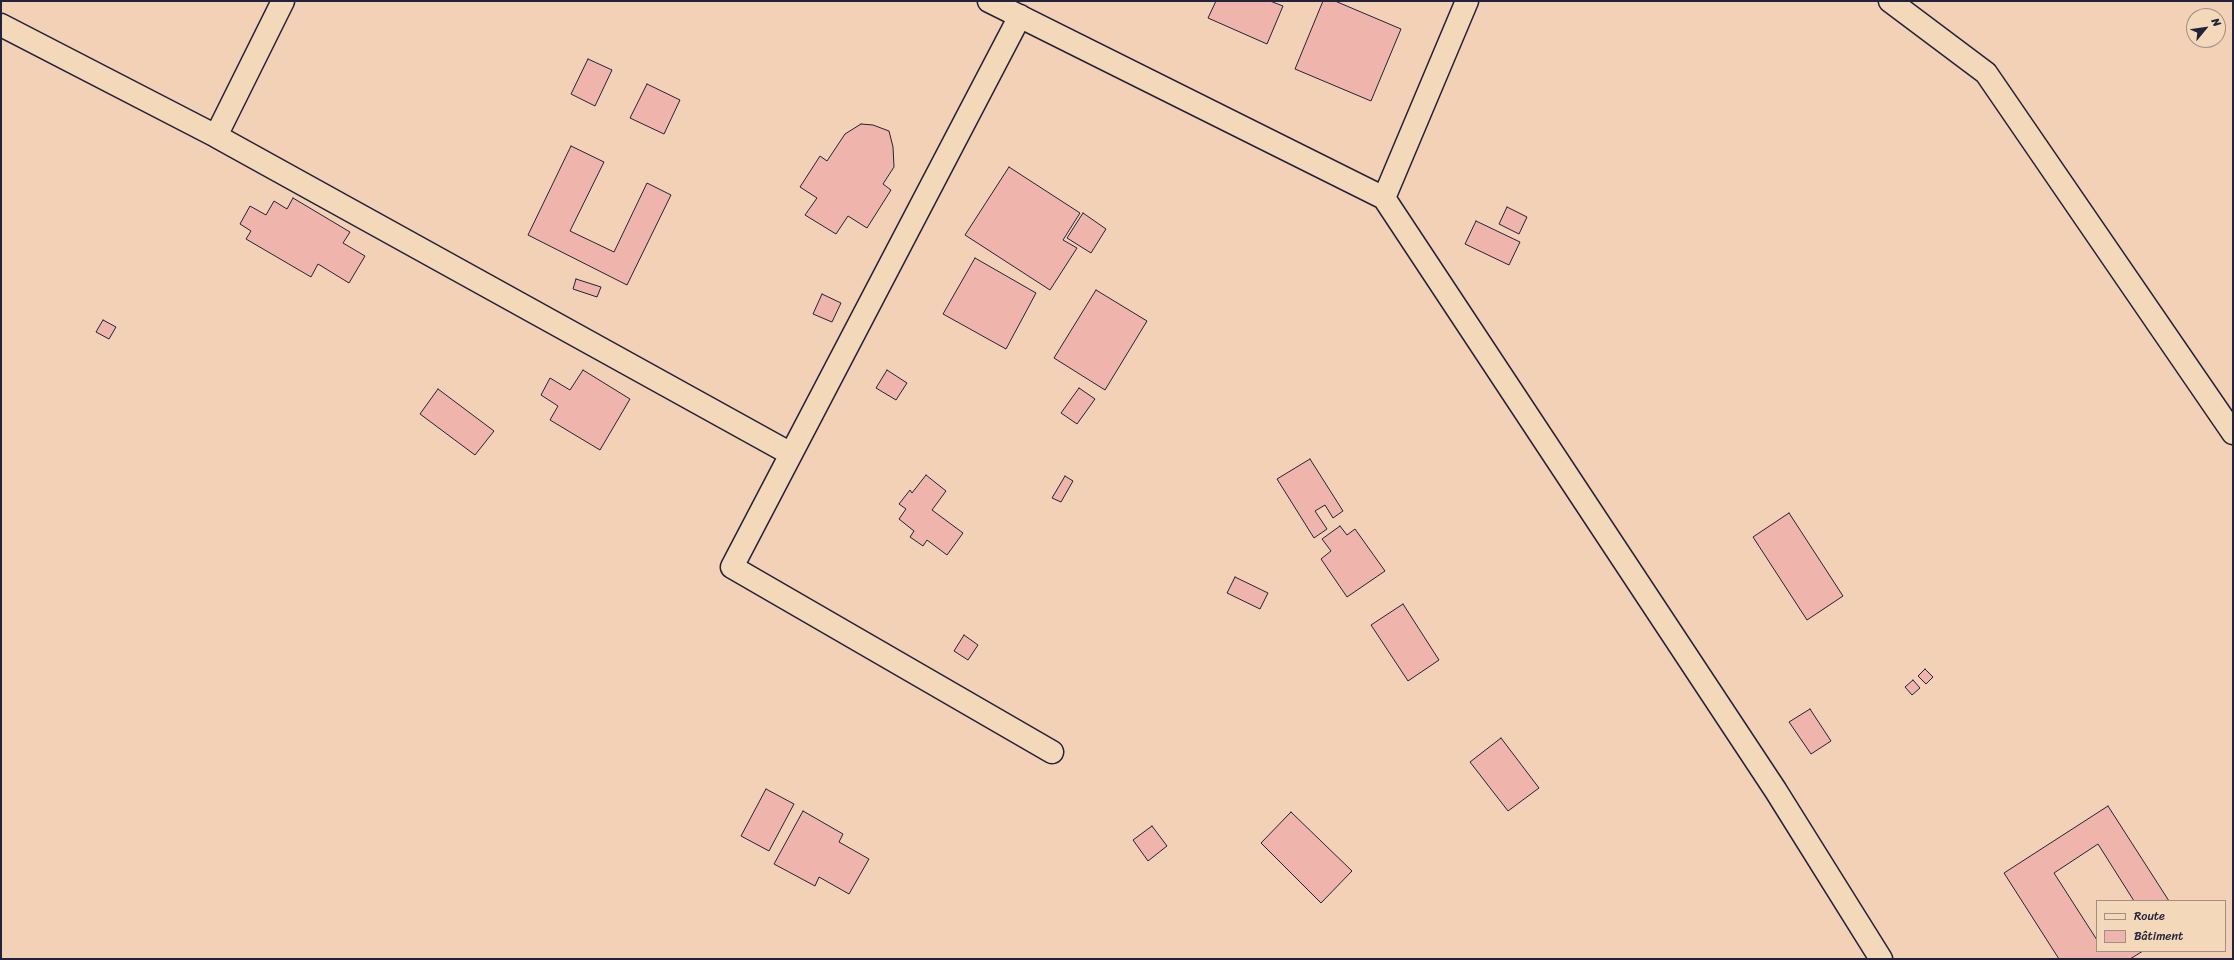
<!DOCTYPE html>
<html>
<head>
<meta charset="utf-8">
<style>
	body { margin:0 }
	#map { position:relative; width:2234px; height:960px; overflow:hidden; background:#f3d1b7; font-family:Sriracha,sans-serif }
	canvas { display:block }
	.frame { position:absolute; inset:0; border:2px solid #22223b; pointer-events:none }
	.legend { position:absolute; left:2096px; top:900px; width:130px; height:52px; box-sizing:border-box; background:#f4d8ba; border:1px solid #a08f87; margin:0; padding:5px 7px; list-style:none; font-size:12px; color:#22223b }
	.legend li { display:flex; align-items:center; gap:8px; height:20px }
	.legend b { width:20px; border:1px solid #a08f87 }
	.north { position:absolute; left:2186px; top:8px; width:40px; height:40px; box-sizing:border-box; background:#f4d8ba; border:1px solid #a08f87; border-radius:50%; rotate:61deg; font-size:11px; font-weight:700; line-height:16px; text-align:center; color:#22223b }
	.north::after { content:''; display:block; margin:auto; width:14px; height:18px; background:#22223b; clip-path:polygon(50% 0,100% 100%,50% 72%,0 100%) }
</style>
</head>
<body>
<div id="map">
<canvas width="2234" height="960"></canvas>
<div class="frame"></div>
<ul class="legend">
<li><b style="height:5px;background:#f4d8ba"></b>Route</li>
<li><b style="height:11px;background:#efb4ac"></b>Bâtiment</li>
</ul>
<div class="north">N</div>
</div>
<script>
const g = document.querySelector('canvas').getContext('2d');
g.lineJoin = 'round';
function paint(path, color) { g.fillStyle = color; g.fill(path, 'evenodd'); }
const toPath = rows => new Path2D(rows.map(r => 'M' + r).join(''));
function stroke(path, color, width, dash) { g.strokeStyle = color; g.lineWidth = width; g.lineCap = dash ? 'butt' : 'round'; g.setLineDash(dash || []); g.stroke(path); }
const building = toPath([
	[1216,1,1270,1,1283,6,1267,44,1208,18,1216,1],
	[1323,1,1335,1,1401,29,1371,101,1295,69,1323,1],
	[588,59,612,70,595,106,571,94,588,59],
	[647,84,680,100,664,134,630,118,647,84],
	[861,124,873,125,889,131,893,147,894,167,883,184,891,190,867,228,848,216,836,234,805,215,817,198,800,187,820,156,827,161,845,134,861,124],
	[571,146,604,162,570,231,614,252,647,183,671,195,627,285,528,235,571,146],
	[1009,167,1080,213,1063,240,1077,248,1050,290,965,235,1009,167],
	[293,198,350,232,343,243,365,256,349,283,318,264,311,277,246,239,251,231,240,224,250,206,266,215,274,201,287,209,293,198],
	[1507,207,1527,217,1519,234,1499,224,1507,207],
	[1083,213,1106,229,1091,253,1067,238,1083,213],
	[1476,221,1520,242,1509,265,1465,244,1476,221],
	[975,258,1036,293,1006,349,943,314,975,258],
	[576,279,601,287,597,297,573,289,576,279],
	[1096,290,1147,321,1105,390,1054,358,1096,290],
	[822,294,841,303,832,322,813,314,822,294],
	[103,320,116,327,109,339,96,332,103,320],
	[583,370,630,399,600,450,550,420,558,406,541,395,550,378,570,390,583,370],
	[887,370,907,383,896,400,876,388,887,370],
	[1079,388,1095,399,1077,424,1061,413,1079,388],
	[438,389,494,431,475,455,420,414,438,389],
	[1310,459,1343,511,1333,518,1325,505,1315,511,1327,529,1314,538,1277,479,1310,459],
	[926,475,946,491,932,510,963,533,947,555,927,540,923,546,910,537,914,531,899,519,906,509,899,504,910,490,912,493,926,475],
	[1065,476,1073,481,1061,502,1052,498,1065,476],
	[1789,513,1843,596,1807,620,1753,537,1789,513],
	[1340,526,1347,535,1355,529,1385,571,1347,597,1321,559,1331,551,1322,539,1340,526],
	[1235,577,1268,593,1260,609,1227,593,1235,577],
	[1403,604,1439,660,1408,681,1371,625,1403,604],
	[964,635,978,645,968,660,954,651,964,635],
	[1925,669,1933,677,1926,684,1918,676,1925,669],
	[1913,680,1920,688,1912,695,1905,687,1913,680],
	[1810,709,1831,741,1811,754,1789,722,1810,709],
	[1501,738,1539,788,1508,811,1470,762,1501,738],
	[766,789,794,804,769,851,741,836,766,789],
	[2108,806,2169,901,2134,901,2098,844,2054,873,2097,940,2097,951,2143,951,2130,959,2059,959,2004,873,2108,806],
	[803,811,843,834,839,842,869,859,849,894,819,877,815,886,774,864,803,811],
	[1291,812,1352,871,1321,903,1261,843,1291,812],
	[1152,826,1167,846,1148,861,1133,840,1152,826]
]);
const street = toPath([
	[989,1,1384,198,1776,791,1881,959],
	[1890,1,1986,73,2233,433],
	[1020,16,732,567,1052,752],
	[1,25,216,136,791,454],
	[216,136,283,1],
	[1384,198,1467,1]
]);
paint(building, '#efb4ac');
stroke(building, '#22223b', 1);
stroke(street, '#22223b', 25);
stroke(street, '#f4d8ba', 22);
</script>
</body>
</html>
